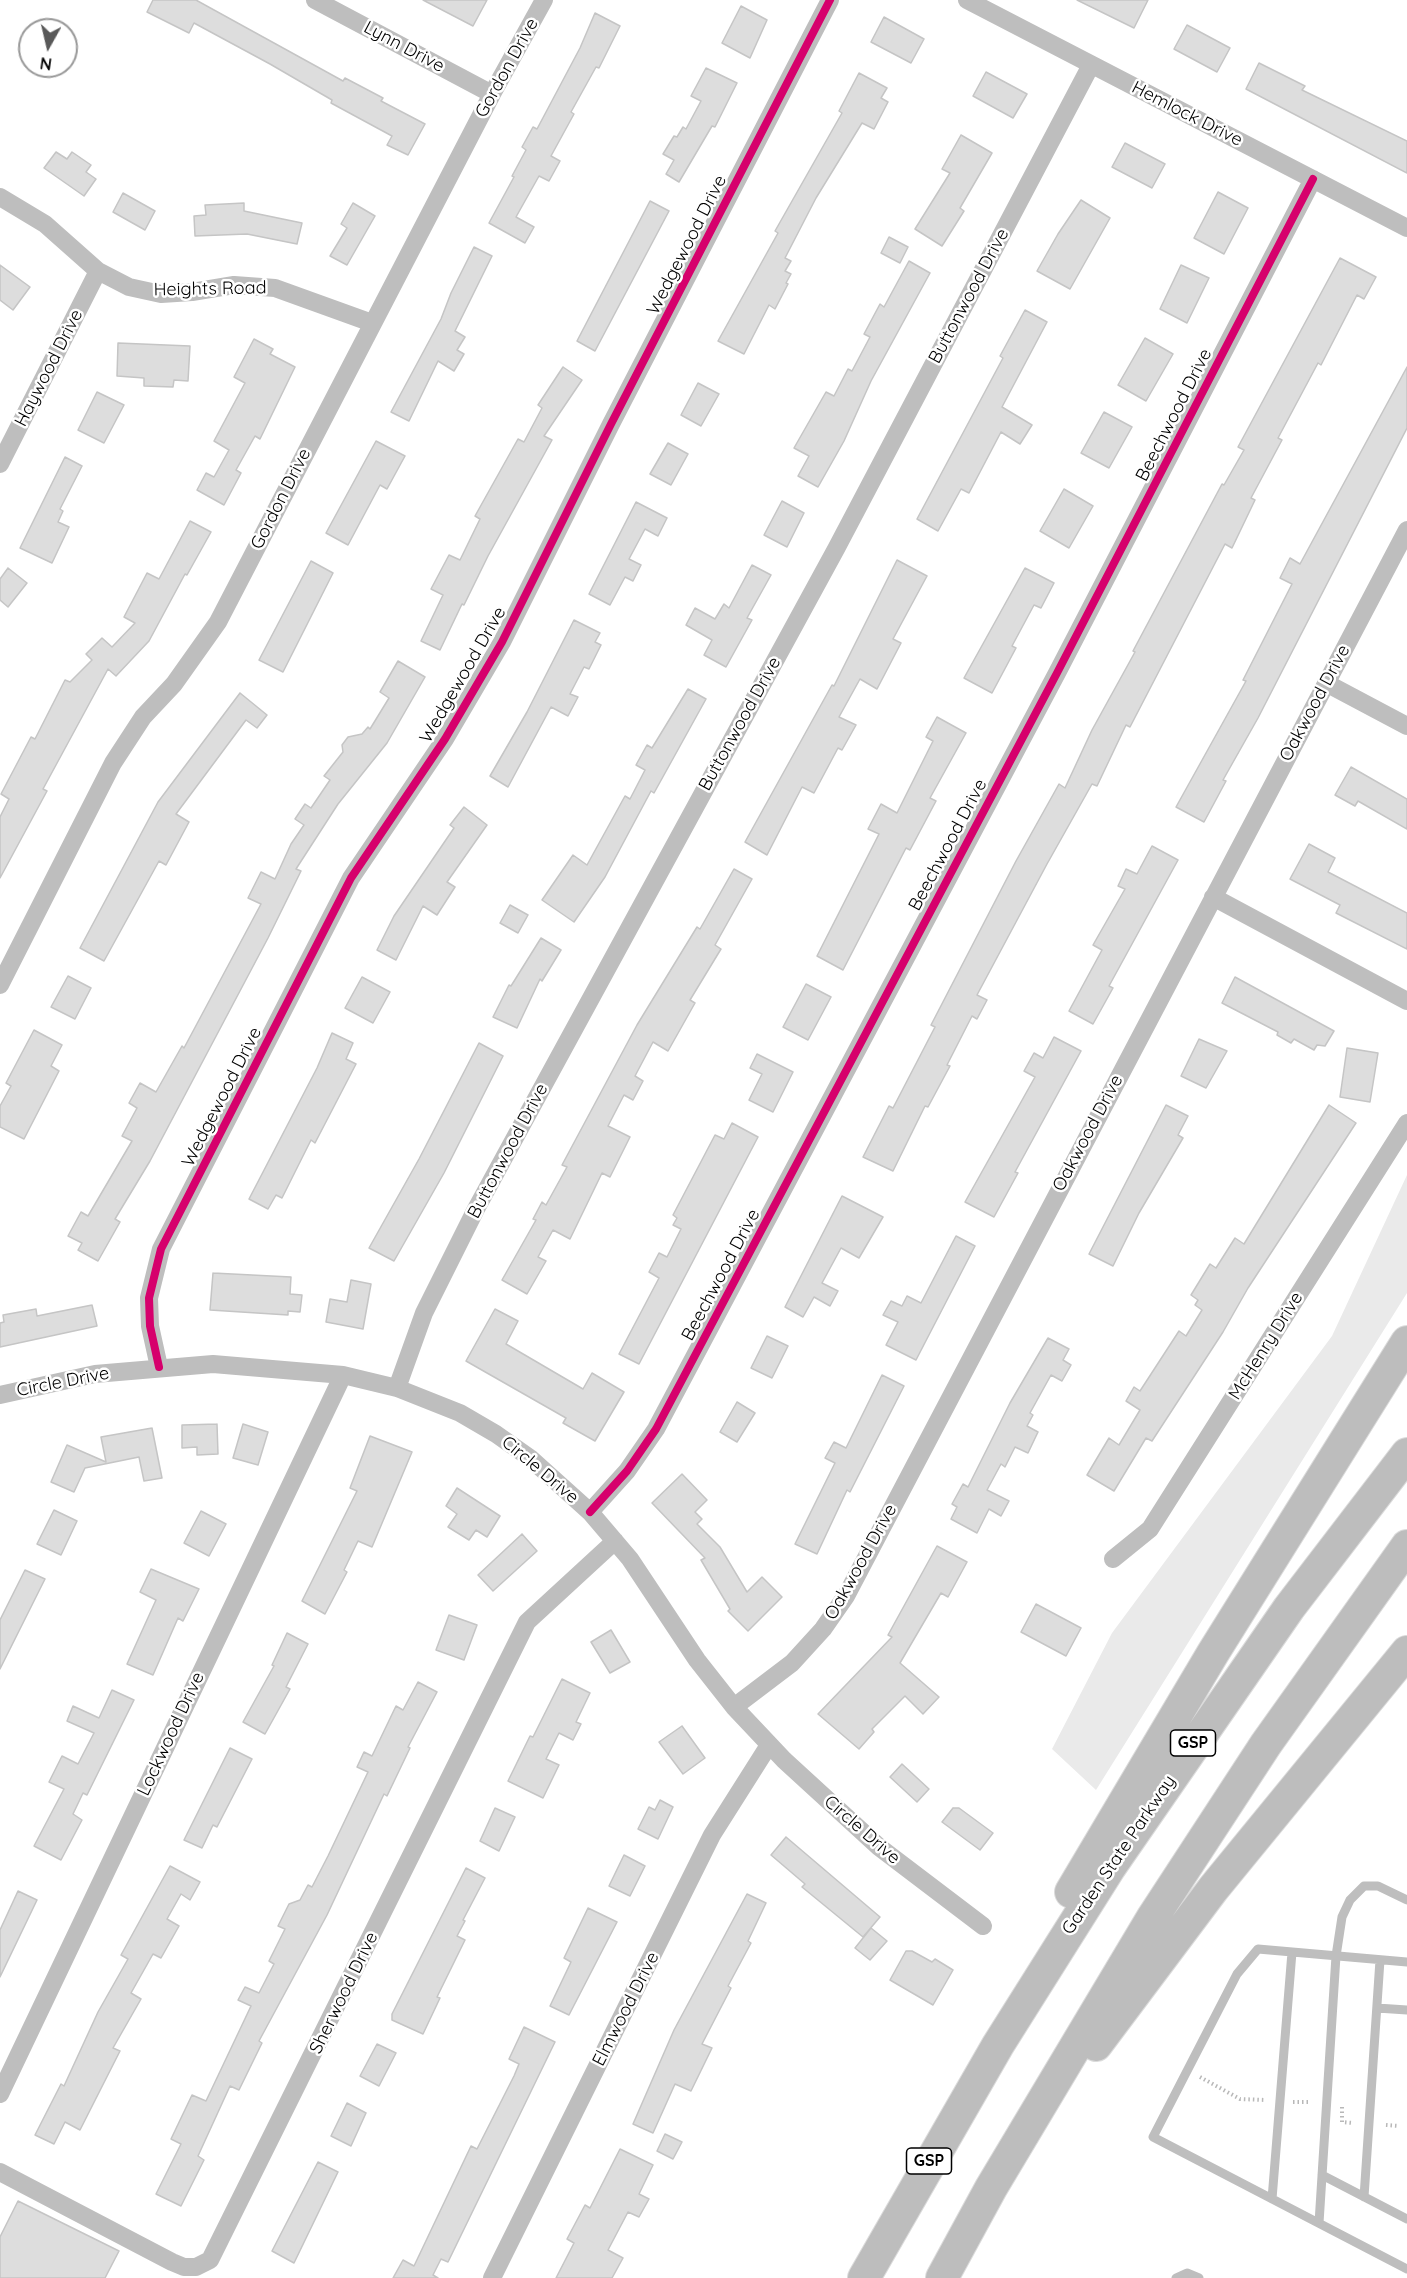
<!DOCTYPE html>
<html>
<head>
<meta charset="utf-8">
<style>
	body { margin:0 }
	#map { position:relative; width:1407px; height:2278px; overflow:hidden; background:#fff; font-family:Quicksand,sans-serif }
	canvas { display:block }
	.north { position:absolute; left:18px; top:18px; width:60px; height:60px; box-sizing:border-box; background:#fff; border:2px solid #999; border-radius:50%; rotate:188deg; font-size:16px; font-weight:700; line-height:24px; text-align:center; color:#000 }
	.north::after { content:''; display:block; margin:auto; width:21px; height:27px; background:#595959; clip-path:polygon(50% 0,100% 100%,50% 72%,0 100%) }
</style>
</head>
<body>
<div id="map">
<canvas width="1407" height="2278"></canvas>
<div class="north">N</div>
</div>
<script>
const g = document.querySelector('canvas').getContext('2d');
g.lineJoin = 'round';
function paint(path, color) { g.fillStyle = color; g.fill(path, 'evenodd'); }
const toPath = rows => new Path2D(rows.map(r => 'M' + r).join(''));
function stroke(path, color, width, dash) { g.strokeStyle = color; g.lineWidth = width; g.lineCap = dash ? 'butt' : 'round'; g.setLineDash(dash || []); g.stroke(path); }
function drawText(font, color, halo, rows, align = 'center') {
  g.font = font + ' Quicksand,sans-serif'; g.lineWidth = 5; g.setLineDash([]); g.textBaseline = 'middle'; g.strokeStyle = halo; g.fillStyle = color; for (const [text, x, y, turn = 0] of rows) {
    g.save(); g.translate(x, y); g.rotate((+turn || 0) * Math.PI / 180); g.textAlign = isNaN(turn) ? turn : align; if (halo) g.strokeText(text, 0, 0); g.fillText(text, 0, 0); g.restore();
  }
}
const green = toPath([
	[1407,1175,1407,1293,1096,1790,1052,1749,1112,1633,1332,1336]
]);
const building = toPath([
	[153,0,196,0,343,81,345,78,383,98,381,101,425,124,408,155,387,145,392,136,331,103,332,100,270,64,194,23,189,33,147,12,153,0],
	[423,0,487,0,473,26,423,0],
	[1077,0,1148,0,1134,28,1077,0],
	[741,6,767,20,750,58,722,43,741,6],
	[595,13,620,26,599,68,596,67,571,112,574,114,551,156,560,161,549,181,539,176,516,217,534,227,525,243,489,223,514,177,512,176,526,150,522,147,533,127,537,129,580,48,595,13],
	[884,17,924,39,911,63,871,42,884,17],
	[1187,25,1230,48,1217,72,1174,49,1187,25],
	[1259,63,1305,86,1302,90,1407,141,1407,173,1246,89,1259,63],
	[706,68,737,83,715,127,712,126,679,182,666,174,674,160,663,154,674,136,677,137,683,127,686,129,701,101,691,96,706,68],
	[986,72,1027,94,1013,118,973,96,986,72],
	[859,73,887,88,881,98,888,102,874,129,862,123,816,198,785,258,791,261,785,271,791,274,786,283,788,284,775,309,769,305,744,354,718,341,778,233,775,231,842,113,839,111,859,73],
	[961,135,992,153,960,208,964,211,942,246,915,229,950,173,942,169,961,135],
	[1125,143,1165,164,1152,188,1112,167,1125,143],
	[56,152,67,159,72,152,91,165,86,172,96,179,84,196,44,168,56,152],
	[1218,192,1248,208,1224,254,1194,238,1218,192],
	[123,193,155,211,145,230,113,212,123,193],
	[1081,200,1110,218,1070,289,1037,271,1058,234,1081,200],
	[650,201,669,211,595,351,577,341,650,201],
	[244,203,244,211,302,223,297,244,247,234,195,236,194,216,206,215,205,205,244,203],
	[353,203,375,216,347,265,330,256,347,228,341,224,353,203],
	[889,237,908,247,900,263,881,253,889,237],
	[474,247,492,256,455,331,465,337,457,350,464,354,454,371,438,361,409,421,391,412,441,319,451,293,474,247],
	[1340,258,1376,277,1364,299,1357,295,1321,365,1318,363,1278,438,1282,440,1251,498,1255,500,1232,548,1225,544,1130,727,1126,725,1097,786,1092,784,1047,864,977,995,987,1000,977,1019,972,1016,947,1065,950,1066,928,1107,925,1106,893,1171,863,1157,889,1106,893,1108,935,1027,931,1025,1016,861,1059,784,1065,788,1092,730,1135,652,1133,651,1222,484,1224,485,1244,450,1238,447,1340,258],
	[909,261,930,273,871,381,844,441,818,487,798,476,809,456,794,448,826,392,834,396,848,369,852,371,870,337,864,334,880,304,884,307,909,261],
	[0,265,30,287,13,310,0,300,0,265],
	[1181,265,1209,278,1187,323,1160,309,1181,265],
	[1025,310,1047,322,1002,407,1032,425,1020,444,1001,432,969,493,961,489,938,531,917,519,1003,358,1000,356,1025,310],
	[1145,338,1173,354,1146,401,1118,385,1145,338],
	[254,339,273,349,270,354,295,367,260,439,255,436,236,470,241,473,224,505,197,490,206,473,214,477,229,450,214,441,245,383,234,377,254,339],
	[118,343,190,346,188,381,174,380,173,387,144,386,144,378,117,376,118,343],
	[563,367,582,380,544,436,552,440,488,556,464,605,462,604,440,650,421,641,443,595,431,589,449,555,460,560,480,519,475,516,518,439,524,442,542,408,538,405,563,367],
	[1407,367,1407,428,1258,718,1223,780,1226,781,1204,822,1176,807,1246,681,1243,680,1292,584,1280,578,1290,558,1300,564,1407,367],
	[698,383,719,394,701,426,681,415,698,383],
	[97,392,124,405,104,443,78,430,97,392],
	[1104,412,1132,427,1109,468,1081,453,1104,412],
	[376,441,405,456,387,489,380,485,348,545,326,533,376,441],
	[668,443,688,454,671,485,650,474,668,443],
	[65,457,82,466,60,509,63,511,58,522,69,527,52,563,20,548,65,457],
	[1064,489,1093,506,1069,548,1040,531,1064,489],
	[782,501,804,513,787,547,764,535,782,501],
	[636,502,667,518,658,536,645,529,629,559,641,565,633,581,625,577,610,605,589,594,636,502],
	[190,521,211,532,187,575,185,574,149,641,116,676,108,669,43,789,47,791,0,878,0,817,9,799,1,794,31,737,35,739,65,680,70,682,92,660,86,654,102,638,112,647,135,623,124,617,147,573,159,579,190,521],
	[897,560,927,576,893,639,901,643,877,689,860,679,839,717,856,725,842,750,838,748,814,793,802,787,767,855,745,842,832,685,834,686,897,560],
	[311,561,333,573,283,672,259,660,311,561],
	[752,565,771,575,747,618,752,620,726,667,704,655,712,640,686,625,695,608,715,619,724,604,729,608,752,565],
	[8,568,27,583,8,607,0,600,0,579,8,568],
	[1025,568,1054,583,1041,608,1034,605,1012,646,1016,648,992,693,964,678,1025,568],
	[574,620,600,633,595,642,601,645,589,669,584,667,570,694,578,697,568,716,551,707,508,787,490,776,527,712,574,620],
	[398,661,425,677,387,743,338,804,296,869,301,871,268,938,150,1161,115,1219,120,1222,98,1261,78,1250,82,1243,68,1236,81,1212,88,1216,132,1141,122,1136,137,1108,129,1103,140,1083,156,1092,182,1046,184,1048,261,904,248,898,261,872,275,879,291,844,304,825,295,819,305,804,311,808,330,780,324,776,343,752,342,745,348,737,362,734,368,727,370,729,389,698,380,692,398,661],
	[688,689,706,699,654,793,651,791,605,877,574,922,542,900,573,855,587,865,625,796,630,799,645,770,636,765,647,745,652,748,688,689],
	[240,693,267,715,257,728,246,720,176,814,189,822,166,865,159,861,104,961,80,948,158,802,240,693],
	[937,717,966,733,930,798,936,801,910,850,906,848,843,970,817,956,879,834,868,829,881,804,897,813,933,741,926,737,937,717],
	[1351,767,1407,799,1407,829,1358,801,1355,806,1335,795,1351,767],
	[464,807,487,825,447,882,455,887,437,915,423,906,396,960,377,950,394,916,454,828,450,825,464,807],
	[1309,844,1335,858,1328,872,1407,913,1407,949,1336,913,1340,905,1290,879,1309,844],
	[1152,846,1178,860,1109,986,1113,988,1093,1024,1069,1011,1102,950,1093,945,1125,889,1118,886,1126,869,1137,874,1152,846],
	[734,869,752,879,715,945,721,949,690,1000,695,1003,668,1051,653,1042,635,1076,643,1081,633,1100,624,1095,608,1126,630,1137,610,1177,602,1173,570,1239,553,1230,538,1257,546,1261,527,1294,502,1280,536,1220,533,1219,542,1202,546,1205,567,1167,562,1165,637,1025,697,927,700,929,734,869],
	[510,905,528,915,518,933,500,923,510,905],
	[541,938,561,950,542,981,540,979,517,1028,493,1017,509,985,511,986,541,938],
	[68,976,91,988,75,1019,51,1007,68,976],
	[362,977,390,992,373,1023,345,1008,362,977],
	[1235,977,1334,1031,1325,1046,1317,1045,1314,1050,1294,1039,1291,1043,1277,1035,1278,1032,1222,1003,1235,977],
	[806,984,831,997,808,1040,783,1027,806,984],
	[34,1030,62,1045,51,1066,59,1071,24,1139,0,1127,0,1106,11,1086,6,1083,34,1030],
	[332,1033,353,1043,346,1059,356,1064,315,1143,311,1140,282,1198,276,1195,268,1209,249,1199,317,1068,332,1033],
	[1054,1037,1081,1051,1015,1172,1018,1173,994,1217,965,1202,1035,1077,1024,1071,1034,1053,1043,1058,1054,1037],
	[1199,1039,1227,1051,1206,1088,1181,1076,1199,1039],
	[479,1043,503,1056,444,1173,394,1261,369,1248,419,1159,479,1043],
	[1347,1048,1378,1053,1370,1102,1340,1097,1347,1048],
	[757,1054,793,1072,773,1112,749,1100,762,1074,750,1068,757,1054],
	[1166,1105,1188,1116,1178,1135,1183,1138,1139,1213,1113,1266,1089,1254,1166,1105],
	[1329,1105,1356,1123,1248,1288,1223,1332,1152,1441,1146,1438,1114,1491,1087,1475,1109,1438,1119,1445,1140,1410,1126,1401,1134,1387,1140,1391,1179,1331,1186,1336,1202,1310,1195,1305,1198,1300,1191,1295,1210,1264,1216,1268,1235,1238,1244,1244,1329,1105],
	[732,1123,758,1137,639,1364,619,1354,659,1278,649,1272,659,1253,667,1257,681,1229,673,1225,677,1218,673,1215,715,1135,724,1139,732,1123],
	[842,1196,883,1217,859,1258,841,1248,822,1283,838,1291,830,1306,814,1297,803,1317,785,1307,842,1196],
	[956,1236,975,1246,916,1360,886,1345,898,1322,883,1315,891,1301,902,1306,907,1296,921,1303,956,1236],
	[213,1273,291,1277,290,1294,302,1295,300,1312,288,1311,288,1315,210,1310,213,1273],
	[351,1280,371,1284,363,1329,326,1322,330,1299,347,1302,351,1280],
	[92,1305,97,1326,0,1347,0,1323,4,1322,3,1315,36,1309,37,1316,92,1305],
	[495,1309,518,1321,506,1344,583,1389,592,1373,624,1392,595,1441,563,1423,566,1418,466,1361,495,1309],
	[767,1336,788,1346,772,1378,751,1368,767,1336],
	[1048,1338,1069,1349,1063,1360,1071,1365,1062,1381,1051,1375,1030,1413,1033,1415,1027,1426,1038,1432,1028,1453,1015,1447,1005,1467,1001,1464,987,1490,1009,1501,1001,1516,989,1509,977,1533,951,1519,957,1507,952,1504,963,1484,968,1487,1010,1403,1048,1338],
	[882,1375,904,1386,850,1492,847,1490,817,1554,795,1544,835,1463,825,1458,834,1442,846,1448,882,1375],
	[737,1402,755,1413,737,1442,720,1432,737,1402],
	[217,1424,218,1454,197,1455,197,1447,182,1448,182,1425,217,1424],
	[243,1424,268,1432,258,1465,233,1458,243,1424],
	[152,1428,162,1478,144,1481,139,1457,85,1468,74,1492,51,1482,67,1445,106,1462,101,1437,152,1428],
	[370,1436,412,1452,372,1547,358,1541,344,1570,347,1572,325,1614,302,1601,357,1491,350,1488,370,1436],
	[682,1474,707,1500,695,1512,702,1519,697,1524,720,1547,747,1592,762,1577,782,1597,748,1631,728,1611,730,1609,701,1560,705,1558,652,1503,682,1474],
	[457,1488,500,1516,487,1537,476,1530,469,1540,448,1527,457,1514,446,1506,457,1488],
	[54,1510,77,1521,61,1555,37,1544,54,1510],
	[201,1511,226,1524,209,1556,184,1543,201,1511],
	[522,1534,537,1551,493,1591,478,1575,522,1534],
	[937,1546,967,1562,948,1597,941,1593,900,1663,939,1697,923,1714,905,1696,872,1729,874,1732,859,1749,818,1714,892,1637,888,1635,937,1546],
	[151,1569,199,1589,183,1621,178,1618,153,1675,127,1664,156,1600,140,1592,151,1569],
	[25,1570,45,1579,0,1669,0,1620,25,1570],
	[1036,1604,1081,1628,1066,1656,1021,1632,1036,1604],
	[449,1615,477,1625,464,1660,436,1650,449,1615],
	[611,1630,630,1662,610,1673,591,1642,611,1630],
	[287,1633,308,1644,286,1687,290,1689,265,1734,243,1722,274,1666,272,1665,287,1633],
	[562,1679,590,1693,576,1722,581,1724,573,1740,559,1733,546,1759,559,1765,543,1798,508,1781,530,1736,533,1737,562,1679],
	[418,1682,437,1692,408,1747,410,1748,387,1796,384,1794,327,1915,259,2041,262,2043,239,2090,230,2086,198,2156,204,2160,181,2206,156,2194,181,2144,171,2139,192,2095,206,2101,251,2006,238,2000,245,1987,259,1993,274,1964,269,1961,285,1929,278,1926,289,1904,300,1900,308,1885,312,1887,328,1856,368,1772,357,1767,364,1752,372,1756,396,1706,403,1710,418,1682],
	[112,1690,134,1700,87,1795,83,1793,73,1814,82,1820,61,1860,34,1846,64,1789,49,1782,62,1756,78,1764,94,1733,67,1721,73,1706,99,1718,112,1690],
	[682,1726,705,1758,683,1774,659,1742,682,1726],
	[230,1748,252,1759,217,1827,213,1825,202,1848,184,1840,230,1748],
	[902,1764,929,1789,917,1802,890,1777,902,1764],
	[660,1800,673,1807,658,1839,638,1829,649,1807,655,1810,660,1800],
	[495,1808,515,1817,499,1851,480,1841,495,1808],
	[953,1808,959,1808,993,1833,980,1850,942,1822,953,1808],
	[786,1837,880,1917,863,1937,802,1887,805,1884,771,1855,786,1837],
	[624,1855,645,1866,630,1896,609,1886,624,1855],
	[170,1866,200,1882,190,1900,181,1894,167,1919,179,1926,161,1958,153,1954,131,1993,141,1999,113,2048,120,2051,80,2130,65,2122,54,2144,35,2135,61,2084,64,2086,98,2012,128,1959,121,1955,170,1866],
	[466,1868,485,1878,463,1920,465,1921,457,1936,465,1940,437,1997,440,1998,423,2034,392,2020,392,2014,466,1868],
	[18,1891,37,1900,0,1977,0,1930,18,1891],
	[747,1894,766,1903,748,1941,751,1943,728,1986,731,1988,702,2044,712,2048,691,2091,675,2084,653,2133,633,2124,674,2030,747,1894],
	[588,1908,617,1922,569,2015,550,2006,571,1962,564,1958,588,1908],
	[871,1928,887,1941,870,1960,855,1948,871,1928],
	[906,1951,912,1951,932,1962,935,1959,953,1970,933,2005,890,1980,906,1951],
	[524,2027,555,2042,448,2262,441,2259,433,2275,438,2278,393,2278,403,2260,414,2266,471,2146,477,2149,514,2076,519,2064,509,2059,524,2027],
	[377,2044,396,2053,379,2086,360,2076,377,2044],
	[347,2103,366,2113,351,2146,331,2136,347,2103],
	[665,2134,682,2142,673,2159,657,2151,665,2134],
	[620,2149,653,2165,639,2194,649,2199,639,2217,628,2212,608,2250,623,2258,612,2278,556,2278,574,2243,567,2239,585,2205,590,2208,620,2149],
	[318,2162,338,2172,294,2263,272,2251,318,2162],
	[18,2201,119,2251,105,2278,0,2278,0,2237,18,2201]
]);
const path = toPath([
	[1200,2077,1240,2099,1266,2100],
	[1293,2102,1311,2102],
	[1342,2107,1342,2122,1353,2123],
	[1386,2125,1399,2126]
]);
const lane = toPath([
	[1407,1962,1258,1949,1237,1974,1153,2137,1407,2269],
	[1377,2008,1407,2010],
	[1322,2175,1407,2219],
	[1364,2197,1380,1960],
	[1272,2199,1292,1952],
	[1319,2223,1336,1956,1342,1917,1350,1900,1364,1886,1378,1886,1407,1900],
	[1176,2278,1187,2273,1199,2278]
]);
const street = toPath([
	[315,0,492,94],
	[967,0,1407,228],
	[0,197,45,224,98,271,129,287,161,294,192,292,234,285,275,288,372,323],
	[0,464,98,271],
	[1326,683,1407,726],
	[1213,897,1407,1001],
	[0,985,113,763,143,717,174,684,218,622,492,94,544,0],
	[159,1367,150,1326,149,1298,161,1249,351,878,445,739,502,642,611,424,830,0],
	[397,1388,424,1313,476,1209,836,549,1091,65],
	[0,1395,95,1374,213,1364,343,1375,397,1388,460,1413,496,1434,530,1458,590,1512,630,1559,697,1660,734,1707,784,1760,879,1847,983,1926],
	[590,1512,627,1471,656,1429,1057,673,1313,179],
	[1113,1559,1150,1529,1407,1123],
	[734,1707,792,1663,823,1629,846,1596,1407,530],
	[0,2094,343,1375],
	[0,2172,172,2262,184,2267,196,2267,210,2260,527,1622,615,1541],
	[492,2278,712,1835,769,1745]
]);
const highway = toPath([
	[1071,1892,1213,1653,1407,1342],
	[1096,2045,1213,1889,1407,1652],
	[864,2278,998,2045,1110,1867,1289,1608,1407,1454],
	[942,2278,991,2188,1153,1917,1266,1744,1407,1546]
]);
const cycleway = toPath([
	[159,1367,150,1326,149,1298,161,1249,351,878,445,739,502,642,611,424,830,0],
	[590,1512,627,1471,656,1429,1057,673,1313,179]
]);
const shields = [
	[1193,1743,45],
	[929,2161,45]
];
const shieldNames = [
	["GSP",1193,1743],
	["GSP",929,2161]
];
const streetNames = [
	["Lynn Drive",404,47,28],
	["Gordon Drive",507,68,-61],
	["Hemlock Drive",1187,114,27],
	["Wedgewood Drive",687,245,-63],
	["Heights Road",210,289,-1],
	["Buttonwood Drive",969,296,-62],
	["Haywood Drive",49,368,-63],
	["Beechwood Drive",1174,415,-63],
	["Gordon Drive",281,499,-63],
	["Wedgewood Drive",463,675,-60],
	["Oakwood Drive",1315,703,-62],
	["Buttonwood Drive",740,724,-61],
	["Beechwood Drive",948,845,-62],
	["Wedgewood Drive",222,1097,-63],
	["Oakwood Drive",1088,1133,-62],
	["Buttonwood Drive",508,1151,-62],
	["Beechwood Drive",721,1275,-62],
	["McHenry Drive",1266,1346,-58],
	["Circle Drive",63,1382,-11],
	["Circle Drive",540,1470,40],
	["Oakwood Drive",861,1562,-61],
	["Lockwood Drive",171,1734,-65],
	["Circle Drive",862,1830,41],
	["Garden State Parkway",1119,1855,-56],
	["Sherwood Drive",344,1993,-64],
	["Elmwood Drive",626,2009,-63]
];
paint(green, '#eaeaea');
paint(building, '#ddd');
stroke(building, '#c5c5c5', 1.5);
stroke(highway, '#dbdbdb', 34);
stroke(path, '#b8b8b8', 4, [1.5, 3]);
stroke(lane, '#bebebe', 9);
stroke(street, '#bebebe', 18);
stroke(highway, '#bdbdbd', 32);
stroke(cycleway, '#d6006c', 8);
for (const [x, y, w] of shields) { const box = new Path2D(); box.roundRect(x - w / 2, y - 13, w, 26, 4.5); g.fillStyle = '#fff'; g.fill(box); stroke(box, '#000', 1.5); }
drawText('bold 16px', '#000', null, shieldNames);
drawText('18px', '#000', '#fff', streetNames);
</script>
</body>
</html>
